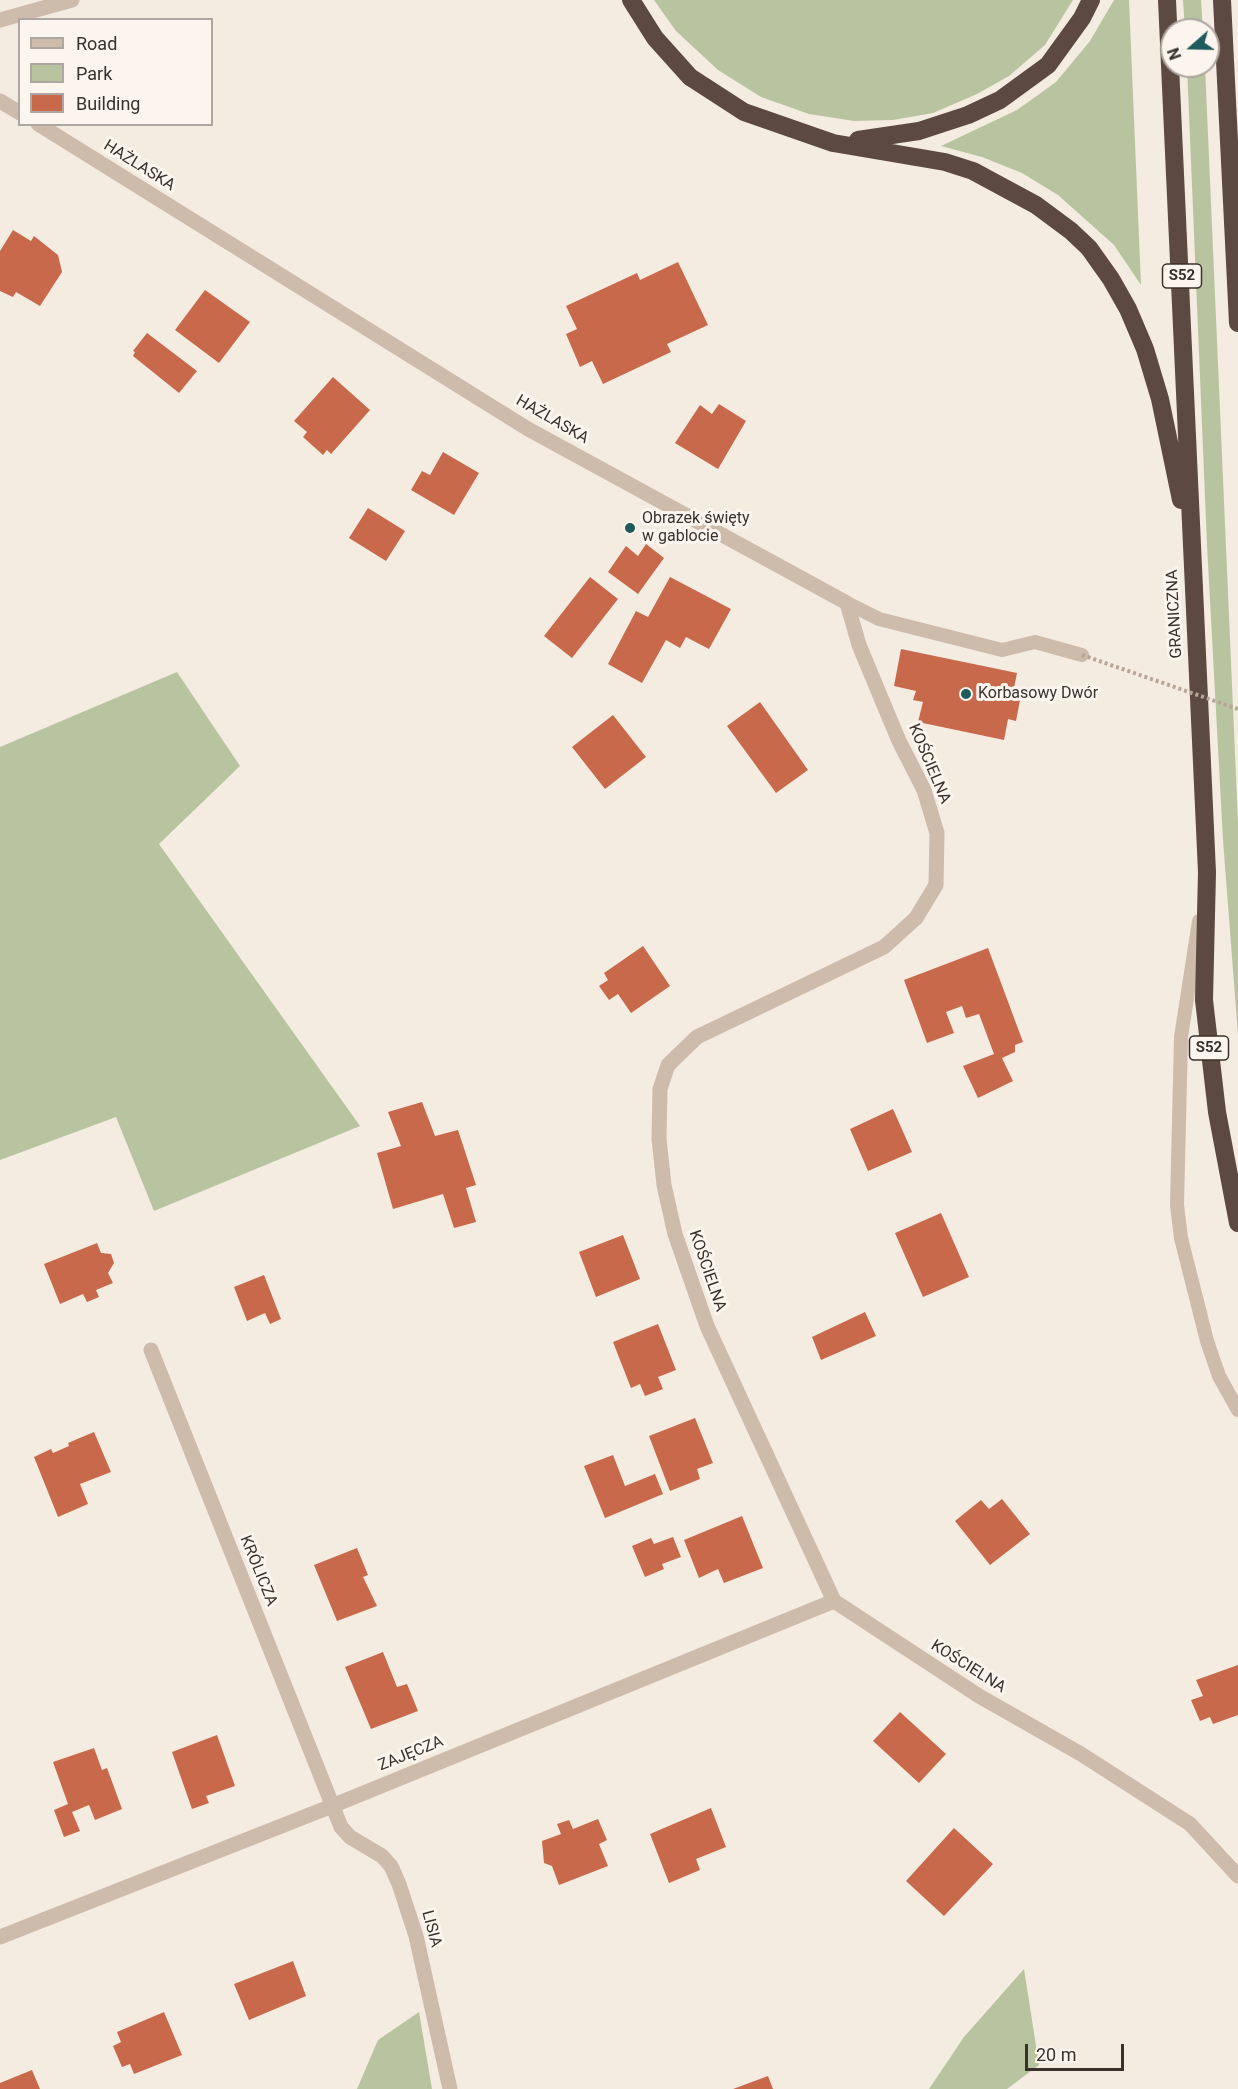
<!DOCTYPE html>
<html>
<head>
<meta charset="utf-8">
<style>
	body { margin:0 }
	#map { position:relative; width:1238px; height:2089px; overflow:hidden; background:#f4ebe1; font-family:Roboto,sans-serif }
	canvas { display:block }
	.legend { position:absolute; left:18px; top:18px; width:195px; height:108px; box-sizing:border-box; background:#fbf5ee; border:2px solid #aea6a0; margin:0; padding:8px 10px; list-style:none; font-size:18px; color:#3b302b }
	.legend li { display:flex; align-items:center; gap:12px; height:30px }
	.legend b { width:30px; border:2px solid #aea6a0 }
	.north { position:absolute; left:1160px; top:18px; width:60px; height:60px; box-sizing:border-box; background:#fbf5ee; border:2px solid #aea6a0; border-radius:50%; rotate:250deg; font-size:16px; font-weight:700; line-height:24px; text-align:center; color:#3b302b }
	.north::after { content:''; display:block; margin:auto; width:21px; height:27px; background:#1f5a5e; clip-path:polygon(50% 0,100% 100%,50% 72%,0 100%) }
	.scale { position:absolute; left:1025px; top:2044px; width:99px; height:27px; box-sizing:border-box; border:3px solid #3b302b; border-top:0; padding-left:8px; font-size:18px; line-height:21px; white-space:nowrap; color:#3b302b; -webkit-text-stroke:4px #fbf5ee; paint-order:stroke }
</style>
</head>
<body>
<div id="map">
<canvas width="1238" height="2089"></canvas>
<ul class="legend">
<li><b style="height:8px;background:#cdbbac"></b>Road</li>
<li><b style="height:16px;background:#b8c4a0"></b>Park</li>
<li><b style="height:16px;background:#c8694b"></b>Building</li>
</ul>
<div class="north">N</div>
<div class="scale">20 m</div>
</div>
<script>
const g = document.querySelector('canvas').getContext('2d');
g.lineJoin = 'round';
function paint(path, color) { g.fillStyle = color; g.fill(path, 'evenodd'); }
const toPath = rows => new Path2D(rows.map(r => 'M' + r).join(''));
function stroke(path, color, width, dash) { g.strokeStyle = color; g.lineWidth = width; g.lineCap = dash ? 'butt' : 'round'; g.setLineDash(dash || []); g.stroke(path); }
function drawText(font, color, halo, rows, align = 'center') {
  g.font = font + ' Roboto,sans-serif'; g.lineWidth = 6; g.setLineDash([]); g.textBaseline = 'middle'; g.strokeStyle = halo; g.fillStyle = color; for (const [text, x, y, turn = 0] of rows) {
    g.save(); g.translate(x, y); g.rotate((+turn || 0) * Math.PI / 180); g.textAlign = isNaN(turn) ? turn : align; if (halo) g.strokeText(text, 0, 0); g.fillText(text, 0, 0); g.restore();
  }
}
const green = toPath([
	[654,0,1073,0,1045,45,1009,76,977,94,933,113,893,120,854,121,809,114,761,97,718,70,676,31],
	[1114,0,1129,0,1141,285,1114,245,1058,195,1022,173,982,157,941,146,1017,110,1056,82,1090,41],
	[1183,0,1201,0,1203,30,1185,30],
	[1187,66,1205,66,1238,822,1238,1035,1223,840,1207,545],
	[177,672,240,766,159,844,360,1126,154,1211,116,1117,0,1160,0,747],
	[1024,1969,1039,2065,1007,2089,929,2089,964,2037],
	[419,2012,432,2089,357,2089,378,2040]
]);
const building = toPath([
	[13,230,31,241,34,236,58,255,62,272,40,306,16,292,13,297,0,291,0,251],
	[678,262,708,325,667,344,671,352,603,384,592,361,580,367,566,334,577,329,566,306,637,273,640,280],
	[205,290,250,322,219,363,175,330],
	[147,333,197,371,179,393,133,356,135,352,133,351],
	[333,377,370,410,331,454,327,450,323,455,303,437,307,432,294,421],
	[719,404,746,421,718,469,675,443,700,405,712,414],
	[443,452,479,473,454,515,411,490,422,471,430,475],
	[368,508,405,531,386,561,349,538],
	[646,544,664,558,638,594,608,572,626,546,638,556],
	[590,577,618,599,572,658,544,636],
	[670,577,731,609,709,649,686,637,680,648,666,640,642,683,608,664,636,611,648,617],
	[901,649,1017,673,1013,693,1021,695,1016,721,1008,719,1004,740,918,722,923,702,913,700,916,691,894,686],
	[760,702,808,770,776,793,727,726],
	[613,715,646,757,605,789,572,747],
	[643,946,670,986,631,1013,618,994,609,1000,599,986,608,980,604,973],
	[988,948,1023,1042,1015,1045,1015,1052,1002,1058,1013,1081,978,1098,963,1066,994,1054,979,1014,966,1018,962,1006,946,1012,954,1033,927,1043,904,980],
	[422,1102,435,1136,458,1130,476,1185,466,1188,476,1222,454,1228,443,1194,393,1209,377,1153,401,1146,388,1112],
	[893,1109,912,1152,868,1171,850,1129],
	[941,1213,969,1277,923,1297,895,1233],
	[623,1235,640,1279,596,1297,579,1252],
	[97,1243,101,1253,111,1254,114,1263,108,1273,113,1283,96,1290,99,1297,87,1302,83,1294,60,1304,44,1264],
	[264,1275,281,1319,270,1324,265,1313,247,1321,234,1287],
	[865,1312,876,1336,821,1360,812,1337],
	[658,1324,676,1370,658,1377,663,1389,645,1396,640,1384,631,1388,613,1342],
	[695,1418,713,1463,697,1469,700,1479,670,1491,649,1436],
	[94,1432,111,1472,80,1484,88,1504,58,1517,34,1457,51,1449,53,1453,69,1446,68,1443],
	[613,1455,625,1486,655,1474,663,1494,605,1518,584,1466],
	[1002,1499,1030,1534,990,1565,955,1521,981,1500,989,1509],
	[742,1516,763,1568,724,1583,718,1569,699,1578,684,1540],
	[673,1537,681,1557,662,1564,664,1569,645,1577,632,1546,651,1538,654,1544],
	[357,1548,368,1575,363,1577,377,1606,337,1621,314,1565],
	[383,1652,397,1687,407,1684,418,1711,371,1729,345,1667],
	[1238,1665,1238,1715,1213,1724,1210,1717,1200,1721,1191,1700,1203,1696,1196,1680],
	[900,1712,946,1754,919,1783,873,1741],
	[217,1735,235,1786,206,1796,209,1803,192,1809,172,1752],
	[94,1748,102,1770,107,1768,122,1809,95,1820,89,1805,72,1812,80,1831,64,1837,54,1810,68,1804,53,1762],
	[711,1808,726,1847,696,1859,700,1870,669,1883,650,1834],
	[598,1819,607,1840,599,1844,608,1866,559,1885,552,1866,544,1863,542,1841,561,1834,557,1824,569,1820,573,1829],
	[954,1828,993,1864,944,1916,906,1881],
	[293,1961,306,1996,249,2020,234,1984],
	[164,2012,182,2055,134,2074,130,2064,122,2067,113,2046,121,2042,117,2032],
	[32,2070,40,2089,0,2089,0,2083],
	[768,2076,773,2089,733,2089]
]);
const lane = toPath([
	[847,603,879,619,1002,650,1035,642,1082,655],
	[1199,921,1181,1037,1177,1205,1181,1238,1207,1341,1219,1376,1238,1410]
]);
const street = toPath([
	[0,20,72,0],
	[0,101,20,113],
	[38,124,528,429,847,603,859,645,899,741,924,790,937,833,936,885,916,918,884,947,697,1037,668,1065,660,1089,659,1139,664,1185,675,1234,707,1326,834,1601,979,1696,1081,1754,1190,1824,1238,1876],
	[151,1350,341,1827,350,1837,382,1856,391,1866,399,1884,416,1936,450,2089],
	[0,1937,332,1806,834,1601]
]);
const highway = toPath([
	[631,0,655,38,690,77,744,112,833,143,945,162,973,171,1036,205,1071,231,1089,248,1111,279,1128,309,1145,349,1160,399,1181,500],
	[1167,0,1207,872,1204,1000,1217,1112,1238,1223],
	[1222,0,1238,323],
	[858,140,919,131,968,115,1000,100,1048,65,1082,18,1091,0]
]);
const pathBridge = toPath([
	[1082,655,1238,709]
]);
const markers = [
	[630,528,6,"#1f5a5e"],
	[966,694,6,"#1f5a5e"]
];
const shields = [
	[1182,276,39],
	[1209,1048,39]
];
const shieldNames = [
	["S52",1182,276],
	["S52",1209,1048]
];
const streetNames = [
	["HAŻLASKA",139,166,32],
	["HAŻLASKA",552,420,30],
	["GRANICZNA",1175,614,-93],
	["KOŚCIELNA",929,764,67],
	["KOŚCIELNA",707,1271,71],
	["KRÓLICZA",258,1571,68],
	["KOŚCIELNA",968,1667,32],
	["ZAJĘCZA",411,1754,-22],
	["LISIA",431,1929,75]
];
const poiNames = [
	["Obrazek święty",642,519],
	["w gablocie",642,537],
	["Korbasowy Dwór",978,694]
];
paint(green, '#b8c4a0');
paint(building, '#c8694b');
stroke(lane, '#cdbbac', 14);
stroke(street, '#cdbbac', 15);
stroke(highway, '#5c4a42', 18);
stroke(pathBridge, '#b9a596', 4, [3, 3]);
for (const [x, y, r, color] of markers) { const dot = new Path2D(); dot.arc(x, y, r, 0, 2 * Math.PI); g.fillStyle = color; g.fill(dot); stroke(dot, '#fbf5ee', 2); }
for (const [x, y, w] of shields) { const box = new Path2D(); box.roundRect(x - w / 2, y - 12, w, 24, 4.5); g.fillStyle = '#fbf5ee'; g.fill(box); stroke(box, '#3b302b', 1.5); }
drawText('bold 15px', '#3b302b', null, shieldNames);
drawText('16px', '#3b302b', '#fbf5ee', streetNames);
drawText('16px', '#3b302b', '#fbf5ee', poiNames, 'left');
</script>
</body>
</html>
